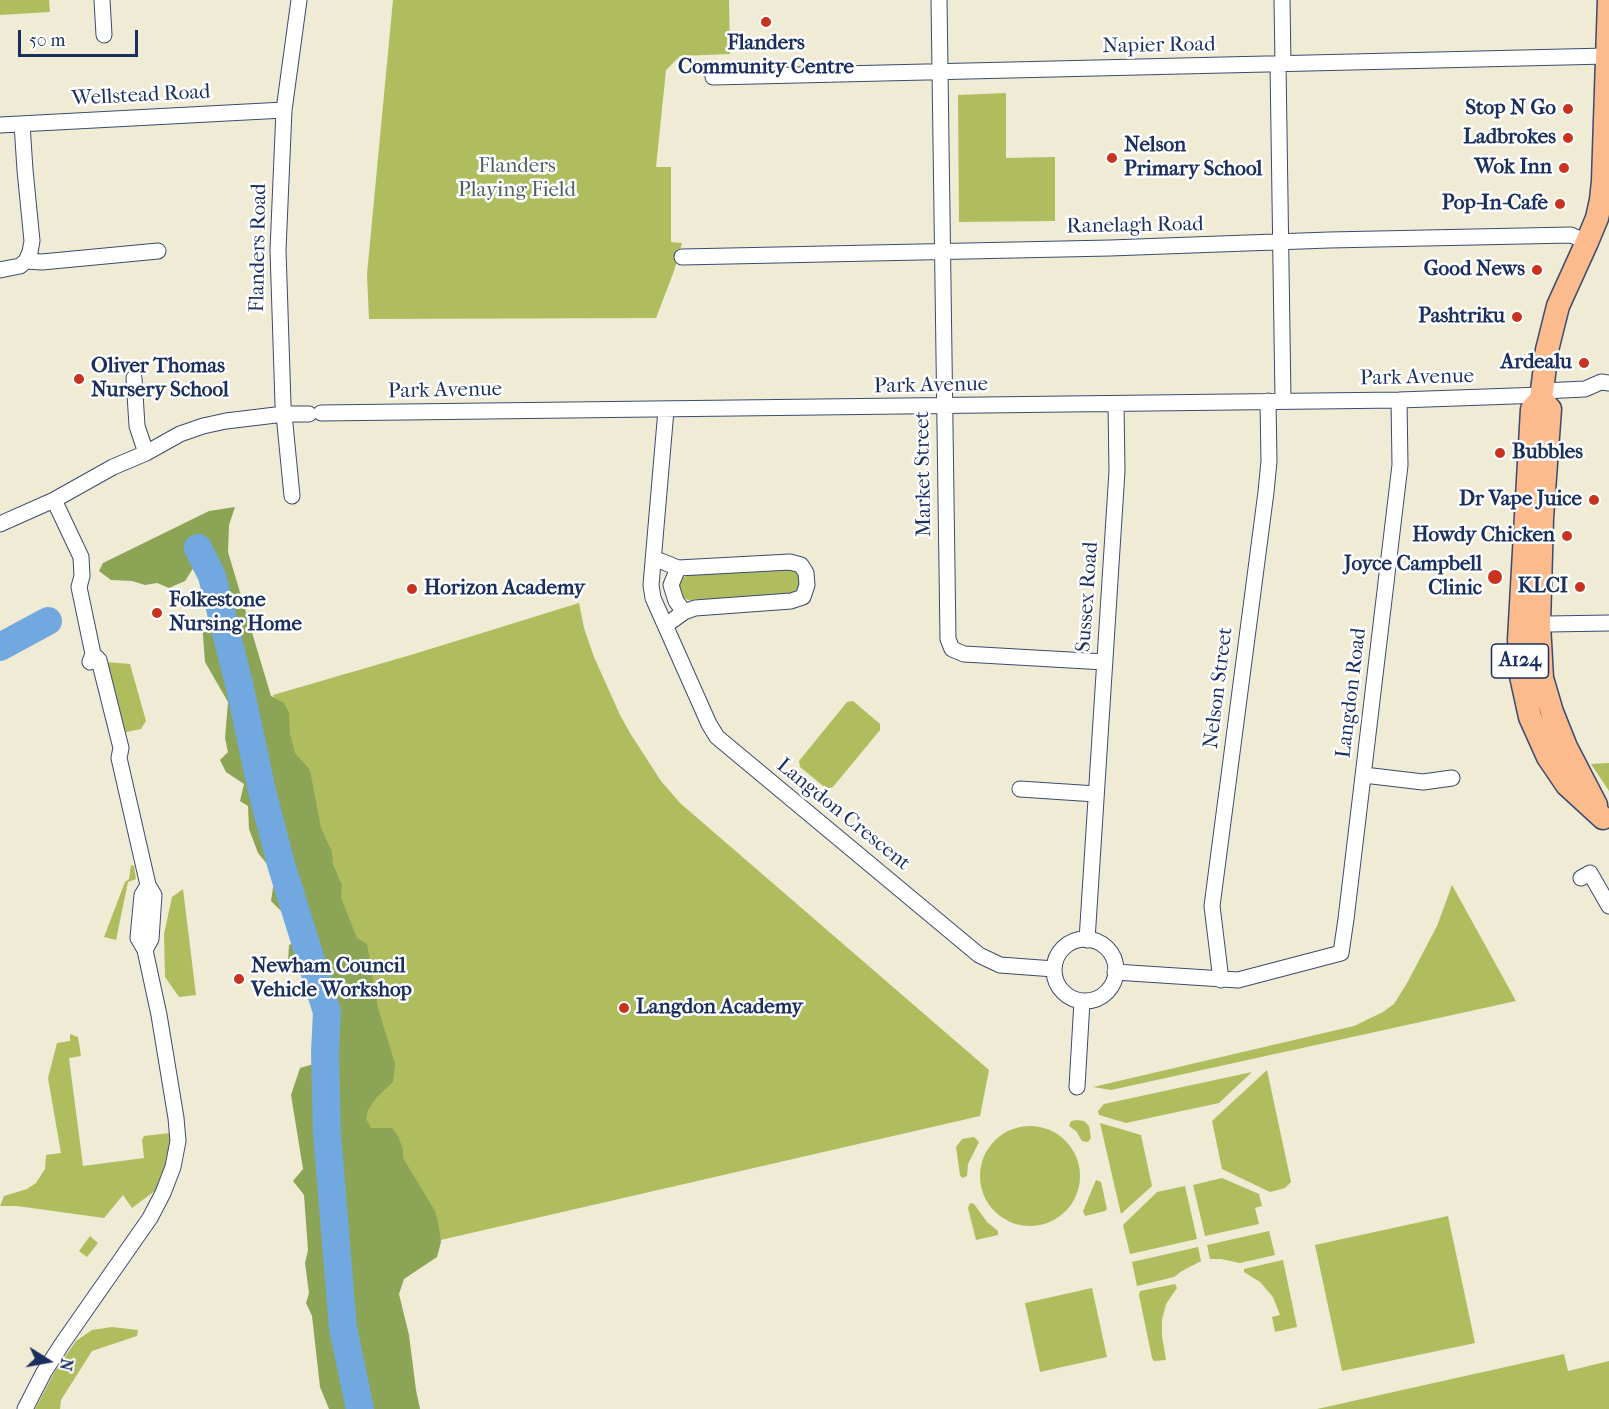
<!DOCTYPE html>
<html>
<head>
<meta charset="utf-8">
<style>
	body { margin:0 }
	#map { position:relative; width:1609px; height:1409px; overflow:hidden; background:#f0ebd4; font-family:"IM FELL French Canon",serif }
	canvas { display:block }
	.north { position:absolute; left:18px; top:1331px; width:60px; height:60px; -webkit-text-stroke:4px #fff; paint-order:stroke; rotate:101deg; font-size:16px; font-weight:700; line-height:24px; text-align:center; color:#1b2f5e }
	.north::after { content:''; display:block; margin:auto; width:21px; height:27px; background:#1b2f5e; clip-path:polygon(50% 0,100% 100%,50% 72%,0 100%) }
	.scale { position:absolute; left:18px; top:30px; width:120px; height:27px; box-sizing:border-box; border:3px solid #1b2f5e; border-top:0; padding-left:8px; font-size:18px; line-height:21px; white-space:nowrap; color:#1b2f5e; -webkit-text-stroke:4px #fff; paint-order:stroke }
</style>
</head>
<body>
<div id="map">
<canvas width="1609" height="1409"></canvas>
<div class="north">N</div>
<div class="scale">50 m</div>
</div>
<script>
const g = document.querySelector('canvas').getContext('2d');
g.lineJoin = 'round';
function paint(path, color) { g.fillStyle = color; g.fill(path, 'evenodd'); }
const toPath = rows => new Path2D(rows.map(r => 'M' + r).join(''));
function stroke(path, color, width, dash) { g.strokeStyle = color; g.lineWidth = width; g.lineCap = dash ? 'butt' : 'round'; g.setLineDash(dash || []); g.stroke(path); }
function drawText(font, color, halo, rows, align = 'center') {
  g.font = font + ' "IM FELL French Canon",serif'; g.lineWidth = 5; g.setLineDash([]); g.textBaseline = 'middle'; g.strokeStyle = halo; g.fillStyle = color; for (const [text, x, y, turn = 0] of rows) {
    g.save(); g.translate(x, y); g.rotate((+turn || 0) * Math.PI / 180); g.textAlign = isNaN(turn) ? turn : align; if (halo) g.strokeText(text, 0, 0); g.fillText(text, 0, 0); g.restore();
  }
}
const green = toPath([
	[0,0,49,0,50,12,0,15],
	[393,0,729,0,730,54,680,56,666,70,656,167,671,167,671,242,682,243,674,271,656,318,369,319,367,274],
	[1006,93,1006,158,1055,157,1055,221,959,222,958,95],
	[789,568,798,571,802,580,797,592,790,595,688,600,682,597,678,587,682,578,690,574],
	[579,603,584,628,594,657,620,715,630,733,661,781,680,803,989,1070,980,1116,371,1256,286,754,273,695,414,654],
	[106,662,130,664,146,721,141,729,122,733],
	[853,701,880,724,880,730,833,787,827,789,800,767,799,761,847,702],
	[1609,763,1609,791,1591,764],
	[131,865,134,866,136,879,128,882,116,940,104,937,125,882,129,879],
	[1452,885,1516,1001,1111,1090,1093,1087,1354,1026,1383,1012,1394,1004,1407,983,1437,926],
	[183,889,196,995,179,997,165,977,164,934,172,897],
	[70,1034,78,1037,81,1056,69,1058,83,1166,144,1158,142,1140,144,1136,170,1133,171,1145,166,1168,156,1190,132,1208,123,1195,104,1218,17,1206,0,1206,4,1196,27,1189,36,1183,45,1169,46,1155,61,1153,48,1078,57,1043,70,1041],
	[1267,1070,1291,1182,1285,1188,1270,1192,1222,1169,1212,1121],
	[1252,1072,1219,1103,1126,1123,1099,1115,1098,1111,1104,1104],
	[1077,1120,1084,1121,1089,1126,1091,1138,1088,1142,1082,1141,1076,1131,1069,1126,1071,1121],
	[1100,1123,1141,1135,1152,1186,1121,1214],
	'980 1176a50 50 0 1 1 100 0a50 50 0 1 1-100 0Z',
	[974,1137,979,1142,968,1164,967,1176,962,1178,960,1175,956,1147,962,1139],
	[1222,1178,1259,1194,1262,1206,1255,1208,1259,1224,1205,1236,1193,1185],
	[1096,1180,1101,1182,1107,1209,1105,1211,1085,1216,1083,1211],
	[1185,1186,1197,1239,1130,1254,1123,1225,1157,1192],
	[970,1203,974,1204,987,1222,998,1231,998,1235,976,1240,968,1208],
	[1448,1216,1475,1343,1342,1371,1315,1245],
	[1269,1231,1275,1255,1240,1263,1221,1259,1210,1259,1207,1245],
	[90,1236,98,1243,87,1257,79,1251],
	[1198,1247,1201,1261,1182,1271,1174,1277,1137,1286,1132,1262],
	[1283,1260,1297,1327,1275,1332,1272,1317,1280,1315,1273,1297,1260,1282,1244,1272,1244,1269],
	[1175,1284,1177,1288,1166,1304,1162,1320,1162,1336,1166,1360,1154,1361,1152,1358,1139,1295,1140,1291],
	[1092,1288,1107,1357,1040,1372,1025,1303],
	[112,1327,138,1330,137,1336,92,1351,61,1400,60,1409,35,1409,55,1371,76,1341,92,1330],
	[1564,1354,1568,1371,1609,1361,1609,1409,1317,1409]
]);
const forest = toPath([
	[235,507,229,525,228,552,271,696,284,703,289,713,290,734,295,753,310,770,321,828,332,852,333,865,342,885,341,898,357,938,367,944,378,1008,395,1064,393,1082,377,1097,368,1110,366,1119,371,1128,392,1128,398,1136,403,1149,403,1158,435,1211,438,1222,441,1242,437,1257,404,1279,399,1294,409,1335,416,1390,420,1409,329,1409,320,1387,312,1316,306,1303,309,1293,305,1263,308,1250,304,1195,293,1181,303,1169,291,1095,300,1068,314,1064,318,1029,308,974,288,961,289,945,298,941,289,919,271,901,275,874,258,853,249,829,248,806,240,801,244,784,226,772,220,760,228,752,225,738,228,702,205,662,202,623,214,618,203,580,194,567,185,581,169,588,157,583,145,585,132,581,111,580,99,571,103,563,209,511]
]);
const river = toPath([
	[198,548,212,576,240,688,262,791,281,864,327,1012,325,1052,327,1133,343,1328,360,1409],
	[0,647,48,621]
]);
const street = toPath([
	[102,0,104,35],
	[939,0,948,639,952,649,964,654,1105,662],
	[1282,0,1283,64],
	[1278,64,1283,400],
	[713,77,1607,56],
	[0,125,284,110],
	[682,257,1110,248,1329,240,1571,235,1587,242],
	[26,261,42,262,158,251],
	[0,270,20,266,26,261,30,252,32,241,25,170,22,124],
	[134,378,137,426,146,453],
	[1542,391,1585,389,1601,382,1609,383],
	[666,410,651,585,653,598,709,724,717,737,979,955,1000,965,1054,969],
	[321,413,1399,400,1542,395],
	[292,496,283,404,278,250,284,110,299,0],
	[54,500,81,557,82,576,79,587,93,654,90,662],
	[0,524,54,500,113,467,146,453,180,434,203,426,226,421,284,414,309,414],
	[653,560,661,561,678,568,790,562,801,565,806,573,807,585,803,597,791,601,695,608,684,612,666,625],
	[678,568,671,585,676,601,684,612],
	[1548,624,1609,623],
	[93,654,99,660,121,748,119,758,148,885,154,895,151,939,145,950],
	[1364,775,1423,782,1452,778],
	[1020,789,1096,794],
	[1581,878,1590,873,1609,906],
	'1054 970a31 31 0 1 1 62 0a31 31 0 1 1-62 0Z',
	[1087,940,1117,471,1116,404],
	[1115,972,1238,980,1341,953,1346,919,1400,465,1399,400],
	[1221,980,1212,906,1266,492,1269,461,1268,401],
	[1077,1087,1082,1001],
	[25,1409,44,1372,62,1344,150,1218,163,1193,173,1167,178,1141,176,1118,159,1015,145,950,138,938,142,895,148,885]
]);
const primary = toPath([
	[1541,399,1550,409,1542,518,1539,624,1542,678,1552,712,1566,747,1596,805],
	[1603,818,1567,785,1548,757,1530,717,1521,676,1519,640,1532,409,1541,399,1547,350,1558,306,1587,242,1597,218,1601,200,1603,181,1609,0]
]);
const markers = [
	[766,22,6,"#c8321e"],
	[1568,109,6,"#c8321e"],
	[1568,138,6,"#c8321e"],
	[1112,158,6,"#c8321e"],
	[1564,168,6,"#c8321e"],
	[1560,204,6,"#c8321e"],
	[1537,270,6,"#c8321e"],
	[1517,317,6,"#c8321e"],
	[1584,363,6,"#c8321e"],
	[79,379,6,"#c8321e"],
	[1500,453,6,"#c8321e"],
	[1594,500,6,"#c8321e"],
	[1567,536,6,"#c8321e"],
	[1495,577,8,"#c8321e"],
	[1580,587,6,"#c8321e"],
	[412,589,6,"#c8321e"],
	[157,613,6,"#c8321e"],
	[239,979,6,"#c8321e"],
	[624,1008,6,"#c8321e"]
];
const shields = [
	[1520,661,57]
];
const shieldNames = [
	["A124",1520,661]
];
const poiNames = [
	["Flanders",766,44,"center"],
	["Community Centre",766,68,"center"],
	["Stop N Go",1556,109],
	["Ladbrokes",1556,138],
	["Nelson",1124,146,"left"],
	["Primary School",1124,170,"left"],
	["Wok Inn",1552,168],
	["Pop-In-Cafe",1548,204],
	["Good News",1525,270],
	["Pashtriku",1505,317],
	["Ardealu",1572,363],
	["Oliver Thomas",91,367,"left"],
	["Nursery School",91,391,"left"],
	["Bubbles",1512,453,"left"],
	["Dr Vape Juice",1582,500],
	["Howdy Chicken",1555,536],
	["Joyce Campbell",1482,565],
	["Clinic",1482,589],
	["KLCI",1568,587],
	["Horizon Academy",424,589,"left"],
	["Folkestone",169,601,"left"],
	["Nursing Home",169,625,"left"],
	["Newham Council",251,967,"left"],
	["Vehicle Workshop",251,991,"left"],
	["Langdon Academy",636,1008,"left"]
];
const streetNames = [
	["Napier Road",1159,46,-1],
	["Wellstead Road",141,96,-3],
	["Ranelagh Road",1135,226,-1],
	["Flanders Road",259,248,-89],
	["Park Avenue",1417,378,-1],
	["Park Avenue",931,386,-1],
	["Park Avenue",445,391,-1],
	["Market Street",924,474,-91],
	["Sussex Road",1088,597,-86],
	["Nelson Street",1219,688,-83],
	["Langdon Road",1352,693,-83],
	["Langdon Crescent",843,815,39]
];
const parkNames = [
	["Flanders",517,167],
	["Playing Field",517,191]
];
paint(green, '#afbd5f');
paint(forest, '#8ba456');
stroke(river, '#71a8df', 28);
stroke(street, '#3b4b70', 17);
stroke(primary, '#3b4b70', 25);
stroke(street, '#fff', 15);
stroke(primary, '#fbbb8c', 22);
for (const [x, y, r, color] of markers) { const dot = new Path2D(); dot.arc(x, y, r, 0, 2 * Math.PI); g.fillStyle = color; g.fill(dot); stroke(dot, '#fff', 2); }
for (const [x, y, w] of shields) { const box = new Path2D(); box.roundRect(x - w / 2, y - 17, w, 34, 4.5); g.fillStyle = '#fff'; g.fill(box); stroke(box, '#1b2f5e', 1.5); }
drawText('bold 20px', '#1b2f5e', null, shieldNames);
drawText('bold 21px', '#1b2f5e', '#fff', poiNames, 'right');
drawText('21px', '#1b2f5e', '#fff', streetNames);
drawText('21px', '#4f615e', '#fff', parkNames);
</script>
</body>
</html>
